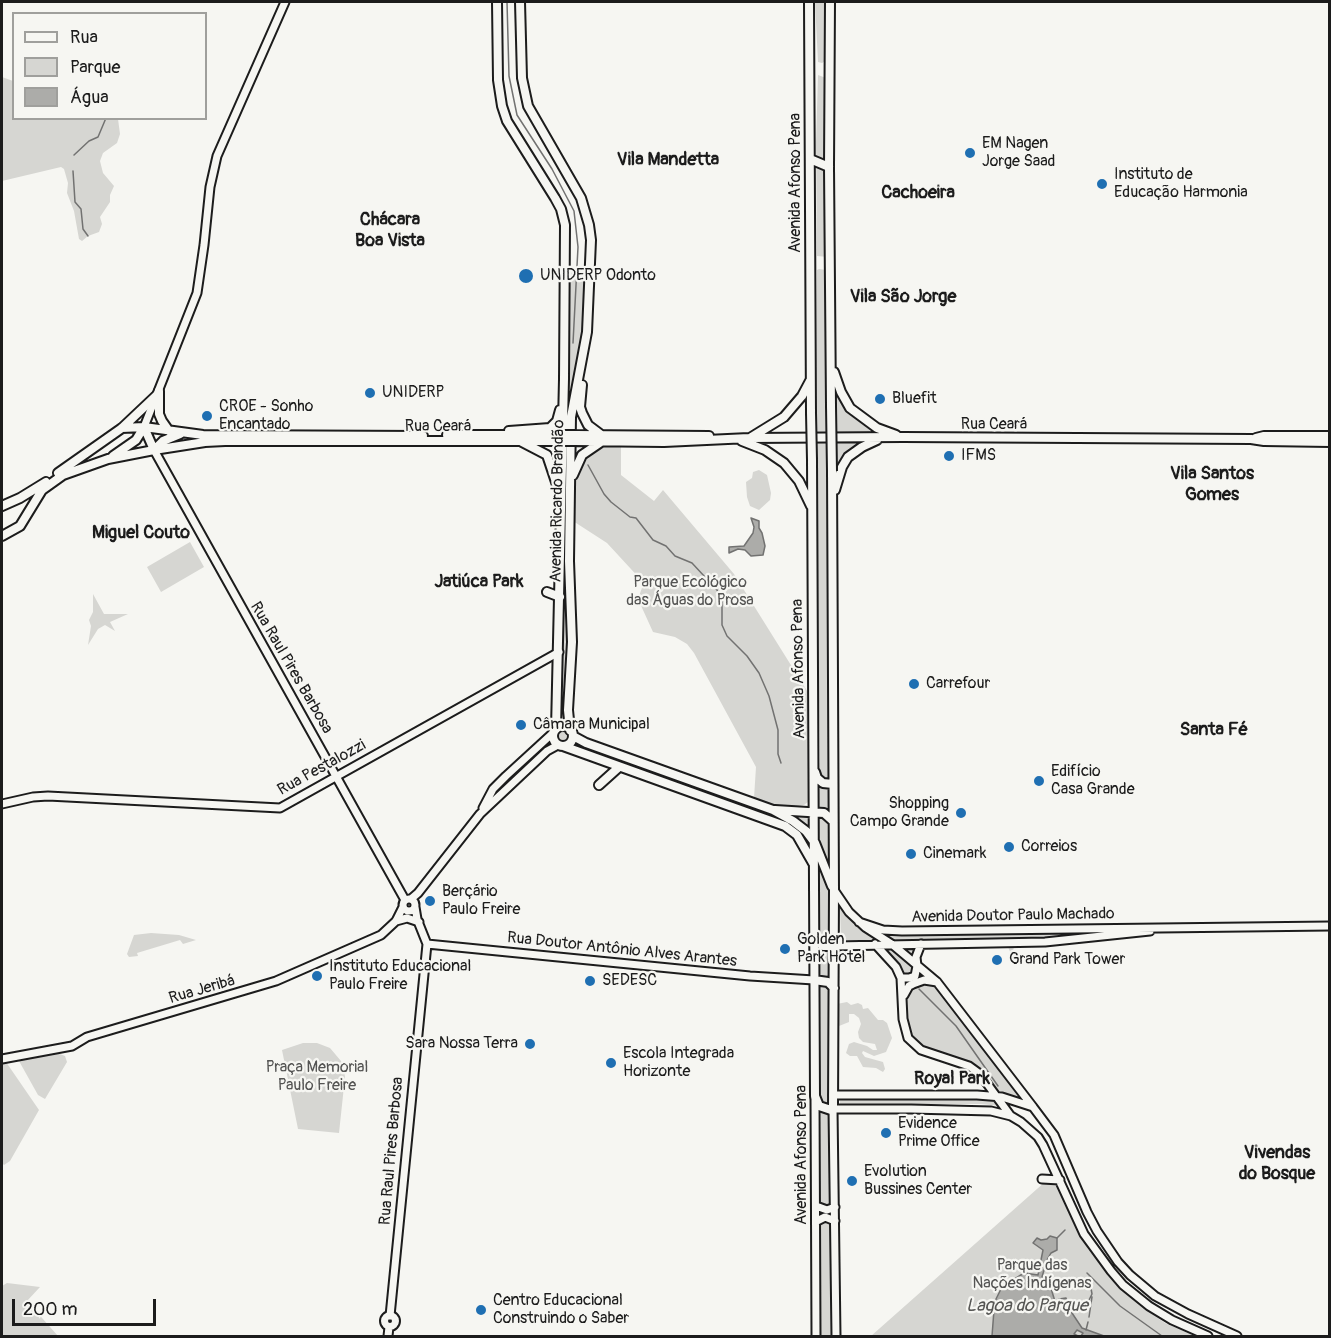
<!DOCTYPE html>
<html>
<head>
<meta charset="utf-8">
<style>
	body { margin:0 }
	#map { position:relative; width:1331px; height:1338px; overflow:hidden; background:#f6f6f2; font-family:Pangolin,sans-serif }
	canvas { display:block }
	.frame { position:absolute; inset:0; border:3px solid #1c1c1c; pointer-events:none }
	.legend { position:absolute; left:12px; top:12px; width:195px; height:108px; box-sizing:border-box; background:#f6f6f2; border:2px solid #9f9f9c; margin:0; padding:8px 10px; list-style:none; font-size:18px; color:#1c1c1c }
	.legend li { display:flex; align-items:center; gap:12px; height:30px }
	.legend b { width:30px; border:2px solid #9f9f9c }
	.scale { position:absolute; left:12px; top:1299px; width:144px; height:27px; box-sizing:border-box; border:3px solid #1c1c1c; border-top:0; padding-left:8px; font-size:18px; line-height:21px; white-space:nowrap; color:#1c1c1c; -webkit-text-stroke:4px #f6f6f2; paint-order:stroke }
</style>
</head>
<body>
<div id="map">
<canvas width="1331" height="1338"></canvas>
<div class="frame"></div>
<ul class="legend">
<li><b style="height:8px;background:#f6f6f2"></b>Rua</li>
<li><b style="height:16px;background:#d6d6d2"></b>Parque</li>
<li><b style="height:16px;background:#acaca9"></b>Água</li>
</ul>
<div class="scale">200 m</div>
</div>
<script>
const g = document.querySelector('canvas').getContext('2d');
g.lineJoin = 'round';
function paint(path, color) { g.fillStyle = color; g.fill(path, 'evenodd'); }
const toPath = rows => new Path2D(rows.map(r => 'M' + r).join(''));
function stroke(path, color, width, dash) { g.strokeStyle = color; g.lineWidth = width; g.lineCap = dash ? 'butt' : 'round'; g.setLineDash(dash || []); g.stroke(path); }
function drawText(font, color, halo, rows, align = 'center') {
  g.font = font + ' Pangolin,sans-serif'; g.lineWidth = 4.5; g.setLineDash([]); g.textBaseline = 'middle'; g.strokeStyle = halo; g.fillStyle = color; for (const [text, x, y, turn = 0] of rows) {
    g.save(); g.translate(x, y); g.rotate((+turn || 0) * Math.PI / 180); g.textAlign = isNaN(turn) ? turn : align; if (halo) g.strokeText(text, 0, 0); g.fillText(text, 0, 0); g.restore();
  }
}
const green = toPath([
	[815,2,826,2,827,60,822,63,818,62],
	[818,75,826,78,828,257,817,256,816,143],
	[2,77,13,81,14,118,118,119,120,134,117,143,103,153,100,161,103,173,114,186,110,195,110,202,100,217,102,224,99,232,88,236,82,241,79,239,74,211,67,193,68,183,64,169,61,167,2,181],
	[819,269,826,270,828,362,833,1204,827,1207,820,1203,821,1050,817,803,820,761,819,700,816,677,816,471,817,280,817,270],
	[569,272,585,274,586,312,582,352,571,407,566,632,569,642,567,727,561,727],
	[835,383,848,409,860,421,874,429,891,434,848,453,835,486,834,387],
	[621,446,621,475,654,501,663,490,734,574,809,694,810,795,808,802,804,805,791,808,775,806,754,798,756,767,694,653,687,644,675,637,653,632,638,599,643,585,642,581,607,543,573,521,575,484,583,456,596,447],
	[759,470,767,475,771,493,770,500,759,510,750,506,747,497,746,482,752,478,753,472],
	[190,542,204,567,161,592,147,567],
	[93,594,104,614,128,614,110,622,115,631,105,625,98,629,88,645,91,626,89,620,93,612],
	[560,731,564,731,570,735,750,804,811,814,813,860,809,846,803,837,782,821,571,747,560,741,558,736],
	[840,907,862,930,883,934,1042,933,1167,927,1052,938,1016,937,1012,956,1004,938,918,940,913,958,889,940,841,940],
	[151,933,179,935,196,940,183,944,180,940,137,953,138,956,129,957,127,954,134,935],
	[891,947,937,986,1026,1102,996,1092,982,1071,968,1062,934,1053,917,1044,910,1034,908,1027,904,974,894,957,885,948],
	[847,1002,851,1005,858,1003,862,1005,863,1009,868,1008,878,1020,883,1020,887,1023,892,1038,886,1052,874,1056,863,1051,862,1053,865,1057,883,1062,885,1069,883,1072,876,1068,863,1067,857,1056,850,1056,846,1053,849,1044,854,1042,867,1046,873,1050,877,1050,875,1044,863,1042,859,1038,858,1032,861,1024,859,1018,854,1014,849,1014,849,1022,839,1026,836,1024,836,1019,839,1014,837,1011,837,1004],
	[303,1043,317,1043,330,1048,341,1061,344,1069,345,1077,339,1133,298,1129,282,1050],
	[50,1054,60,1054,65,1056,67,1062,45,1099,38,1095,19,1061],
	[6,1062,39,1110,10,1161,4,1165,2,1163,2,1063],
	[840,1098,994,1098,1000,1106,981,1104,840,1104],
	[1051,1180,1058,1184,1073,1219,1088,1249,1109,1276,1121,1289,1149,1312,1165,1323,1195,1336,871,1336,1046,1181],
	[821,1222,833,1223,834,1336,819,1336],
	[7,1283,40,1287,27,1301,58,1336,2,1336,2,1286]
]);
const water = toPath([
	[751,518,759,521,759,528,762,533,765,546,763,555,751,556,745,550,738,549,729,553,729,547,744,546,753,533,754,527,751,518],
	[1050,1236,1057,1238,1057,1250,1051,1253,1047,1260,1042,1277,1050,1285,1057,1308,1061,1306,1059,1299,1066,1298,1068,1307,1082,1328,1104,1336,1081,1336,1083,1333,1077,1330,1074,1334,1078,1336,992,1336,994,1310,996,1299,1002,1287,1024,1273,1038,1275,1043,1250,1033,1243,1037,1238,1041,1240,1047,1239,1050,1236]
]);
const stream = toPath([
	[507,2,509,76,517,115,552,169,574,211,578,247,573,343],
	[74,155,89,141,98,137,106,118],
	[73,171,75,202,81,209,83,229,88,236],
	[588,465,604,494,611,502,630,517,636,518,653,540,666,546,675,556,692,563,717,590,722,602,722,625,727,636,747,656,759,673,769,696,778,730,778,754,781,763],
	[919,989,956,1026,998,1086],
	[1057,1238,1065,1230],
	[1087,1273,1120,1306,1162,1336],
	[1073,1312,1089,1300,1092,1294,1089,1277],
	[1089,1317,1092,1297],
	[1086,1330,1088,1322]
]);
const secondary = toPath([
	[144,427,197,293,204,245,210,187,217,156,285,2],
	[154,450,405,900],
	[2,804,33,797,48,796,280,808,559,652],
	[483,808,493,789,506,776,554,732],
	[834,890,849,912,865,927,893,945,937,982,1033,1107],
	'403 905a6 6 0 1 1 12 0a6 6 0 1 1-12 0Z',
	[411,899,418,893,480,814,547,751,558,745],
	[396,921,407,918,419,922],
	[859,922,883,930,902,931,1330,926],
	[427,944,750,976,814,980],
	[875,944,896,967,901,978,903,1019,908,1038,921,1050,969,1066,980,1074,1010,1115],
	[834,946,1045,942,1150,931],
	[901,978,909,978,915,976,917,966,916,957,921,944],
	[904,995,909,986,913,984,924,980,937,982],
	[2,1059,72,1046,87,1037,276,981,381,935,396,921,403,907],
	[833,1095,977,1095,1002,1097,1033,1107,1054,1135,1087,1212,1097,1231,1118,1262,1130,1275,1155,1296,1188,1314,1237,1336],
	[815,1098,816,1336],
	[1042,1179,1060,1180],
	[816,1206,827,1210,835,1207],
	[817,1221,825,1217,835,1221],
	'384.5 1321a5.5 5.5 0 1 1 11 0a5.5 5.5 0 1 1-11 0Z',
	[390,1316,427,944,417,919,415,907],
	[388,1336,389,1327],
	[836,1336,833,1109,911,1109,991,1111,1011,1116,1021,1122,1038,1137,1043,1145,1084,1234,1111,1271,1123,1285,1149,1306,1172,1320,1208,1336]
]);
const primary = toPath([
	[497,2,498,80,502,106,507,121,555,198,561,209,565,225,564,379,556,729],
	[520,2,522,78,528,106,581,198,589,225,591,240,587,332,571,417,569,561,572,642,568,710,570,730],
	[809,2,811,413],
	[830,2,829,167,831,406],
	[810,159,829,167],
	[834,372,841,392,850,408,877,428,896,435],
	[582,385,580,407,582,413,588,425,600,434],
	[159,391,159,414,162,421,169,431],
	[144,427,154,450],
	[122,428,144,427,203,435,423,436],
	[509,431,550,428,557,421,560,410],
	[447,435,554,435],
	[575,435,709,436],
	[750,438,784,417,802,396,810,381],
	[1256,438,1264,436,1330,436],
	[575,441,664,442,749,438,903,437,1251,439,1264,441,1330,442],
	[742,441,765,450,784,463,799,481,811,506],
	[522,442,547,455,559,491],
	[155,449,163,441,180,434],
	[113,456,136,440,144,427],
	[812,460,815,1096,819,1106,831,1110,833,1109,834,890,832,471],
	[58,473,122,428,158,394],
	[573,475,582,455,601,442],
	[835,490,842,467,848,457,862,447,877,440],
	[2,506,20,498,46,482],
	[2,536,20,526,42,490,63,475,108,459,154,450,205,442,225,441,554,441],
	[547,592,560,597],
	'553 736a10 10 0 1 1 20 0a10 10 0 1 1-20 0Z',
	[573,736,586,743,773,810,793,821,806,831,815,843,832,886],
	[563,746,785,826,797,835,813,863],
	[815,772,817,778,823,783,833,784],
	[599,785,619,767],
	[775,810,824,813,833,821],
	[814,935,818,942,823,946,834,946],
	[814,980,828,982,834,988]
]);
const primaryBridge = toPath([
	[831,406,832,471],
	[811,413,812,460],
	[554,435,575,435],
	[554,441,575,441]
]);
const markers = [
	[970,153,6,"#1f6fb2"],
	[1102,184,6,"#1f6fb2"],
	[526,276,8,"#1f6fb2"],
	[370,393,6,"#1f6fb2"],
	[880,399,6,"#1f6fb2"],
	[207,416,6,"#1f6fb2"],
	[949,456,6,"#1f6fb2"],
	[914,684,6,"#1f6fb2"],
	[521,725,6,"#1f6fb2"],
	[1039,781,6,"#1f6fb2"],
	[961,813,6,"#1f6fb2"],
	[1009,847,6,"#1f6fb2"],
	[911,854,6,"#1f6fb2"],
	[430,901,6,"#1f6fb2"],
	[785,949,6,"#1f6fb2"],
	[997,960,6,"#1f6fb2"],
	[317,976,6,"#1f6fb2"],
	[590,981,6,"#1f6fb2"],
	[530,1044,6,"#1f6fb2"],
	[611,1063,6,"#1f6fb2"],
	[886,1133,6,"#1f6fb2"],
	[852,1181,6,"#1f6fb2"],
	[481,1310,6,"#1f6fb2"]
];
const poiNames = [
	["EM Nagen",982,144],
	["Jorge Saad",982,162],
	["Instituto de",1114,175],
	["Educação Harmonia",1114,193],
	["UNIDERP Odonto",540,276],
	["UNIDERP",382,393],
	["Bluefit",892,399],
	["CROE - Sonho",219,407],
	["Encantado",219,425],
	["IFMS",961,456],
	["Carrefour",926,684],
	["Câmara Municipal",533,725],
	["Edifício",1051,772],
	["Casa Grande",1051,790],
	["Shopping",949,804,"right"],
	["Campo Grande",949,822,"right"],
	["Correios",1021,847],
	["Cinemark",923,854],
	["Berçário",442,892],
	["Paulo Freire",442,910],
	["Golden",797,940],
	["Park Hotel",797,958],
	["Grand Park Tower",1009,960],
	["Instituto Educacional",329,967],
	["Paulo Freire",329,985],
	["SEDESC",602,981],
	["Sara Nossa Terra",518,1044,"right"],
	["Escola Integrada",623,1054],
	["Horizonte",623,1072],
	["Evidence",898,1124],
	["Prime Office",898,1142],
	["Evolution",864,1172],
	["Bussines Center",864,1190],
	["Centro Educacional",493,1301],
	["Construindo o Saber",493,1319]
];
const streetNames = [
	["Avenida Afonso Pena",796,183,-90],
	["Rua Ceará",994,425],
	["Rua Ceará",438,427],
	["Avenida Ricardo Brandão",558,501,-89],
	["Rua Raul Pires Barbosa",291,668,60],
	["Avenida Afonso Pena",799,669,-91],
	["Rua Pestalozzi",322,768,-29],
	["Avenida Doutor Paulo Machado",1013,916,-1],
	["Rua Doutor Antônio Alves Arantes",622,950,6],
	["Rua Jeribá",202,990,-16],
	["Rua Raul Pires Barbosa",392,1151,-85],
	["Avenida Afonso Pena",802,1155,-90]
];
const parkNames = [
	["Parque Ecológico",690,583],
	["das Águas do Prosa",690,601],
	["Praça Memorial",317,1068],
	["Paulo Freire",317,1086],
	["Parque das",1032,1266],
	["Nações Indígenas",1032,1284]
];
const neighbourhoodNames = [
	["Vila Mandetta",668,160],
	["Cachoeira",918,193],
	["Chácara",390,220],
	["Boa Vista",390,241],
	["Vila São Jorge",903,297],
	["Vila Santos",1212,474],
	["Gomes",1212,495],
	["Miguel Couto",141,533],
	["Jatiúca Park",479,582],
	["Santa Fé",1214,730],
	["Royal Park",952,1079],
	["Vivendas",1277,1153],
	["do Bosque",1277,1174]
];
const waterNames = [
	["Lagoa do Parque",1027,1306]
];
paint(green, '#d6d6d2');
paint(water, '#acaca9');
stroke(water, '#727271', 1.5);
stroke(stream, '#727271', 1.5);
stroke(secondary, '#1c1c1c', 11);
stroke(primary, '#1c1c1c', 12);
stroke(secondary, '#f6f6f2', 7);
stroke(primary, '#f6f6f2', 8);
stroke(primaryBridge, '#1c1c1c', 12, []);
stroke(primaryBridge, '#f6f6f2', 8);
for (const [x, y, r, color] of markers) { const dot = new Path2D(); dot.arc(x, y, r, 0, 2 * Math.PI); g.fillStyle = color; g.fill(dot); stroke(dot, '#f6f6f2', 2); }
drawText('16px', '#1c1c1c', '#f6f6f2', poiNames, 'left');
drawText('16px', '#1c1c1c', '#f6f6f2', streetNames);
drawText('16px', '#545453', '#f6f6f2', parkNames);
drawText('bold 18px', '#1c1c1c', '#f6f6f2', neighbourhoodNames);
drawText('italic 18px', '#565654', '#f6f6f2', waterNames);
</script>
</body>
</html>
